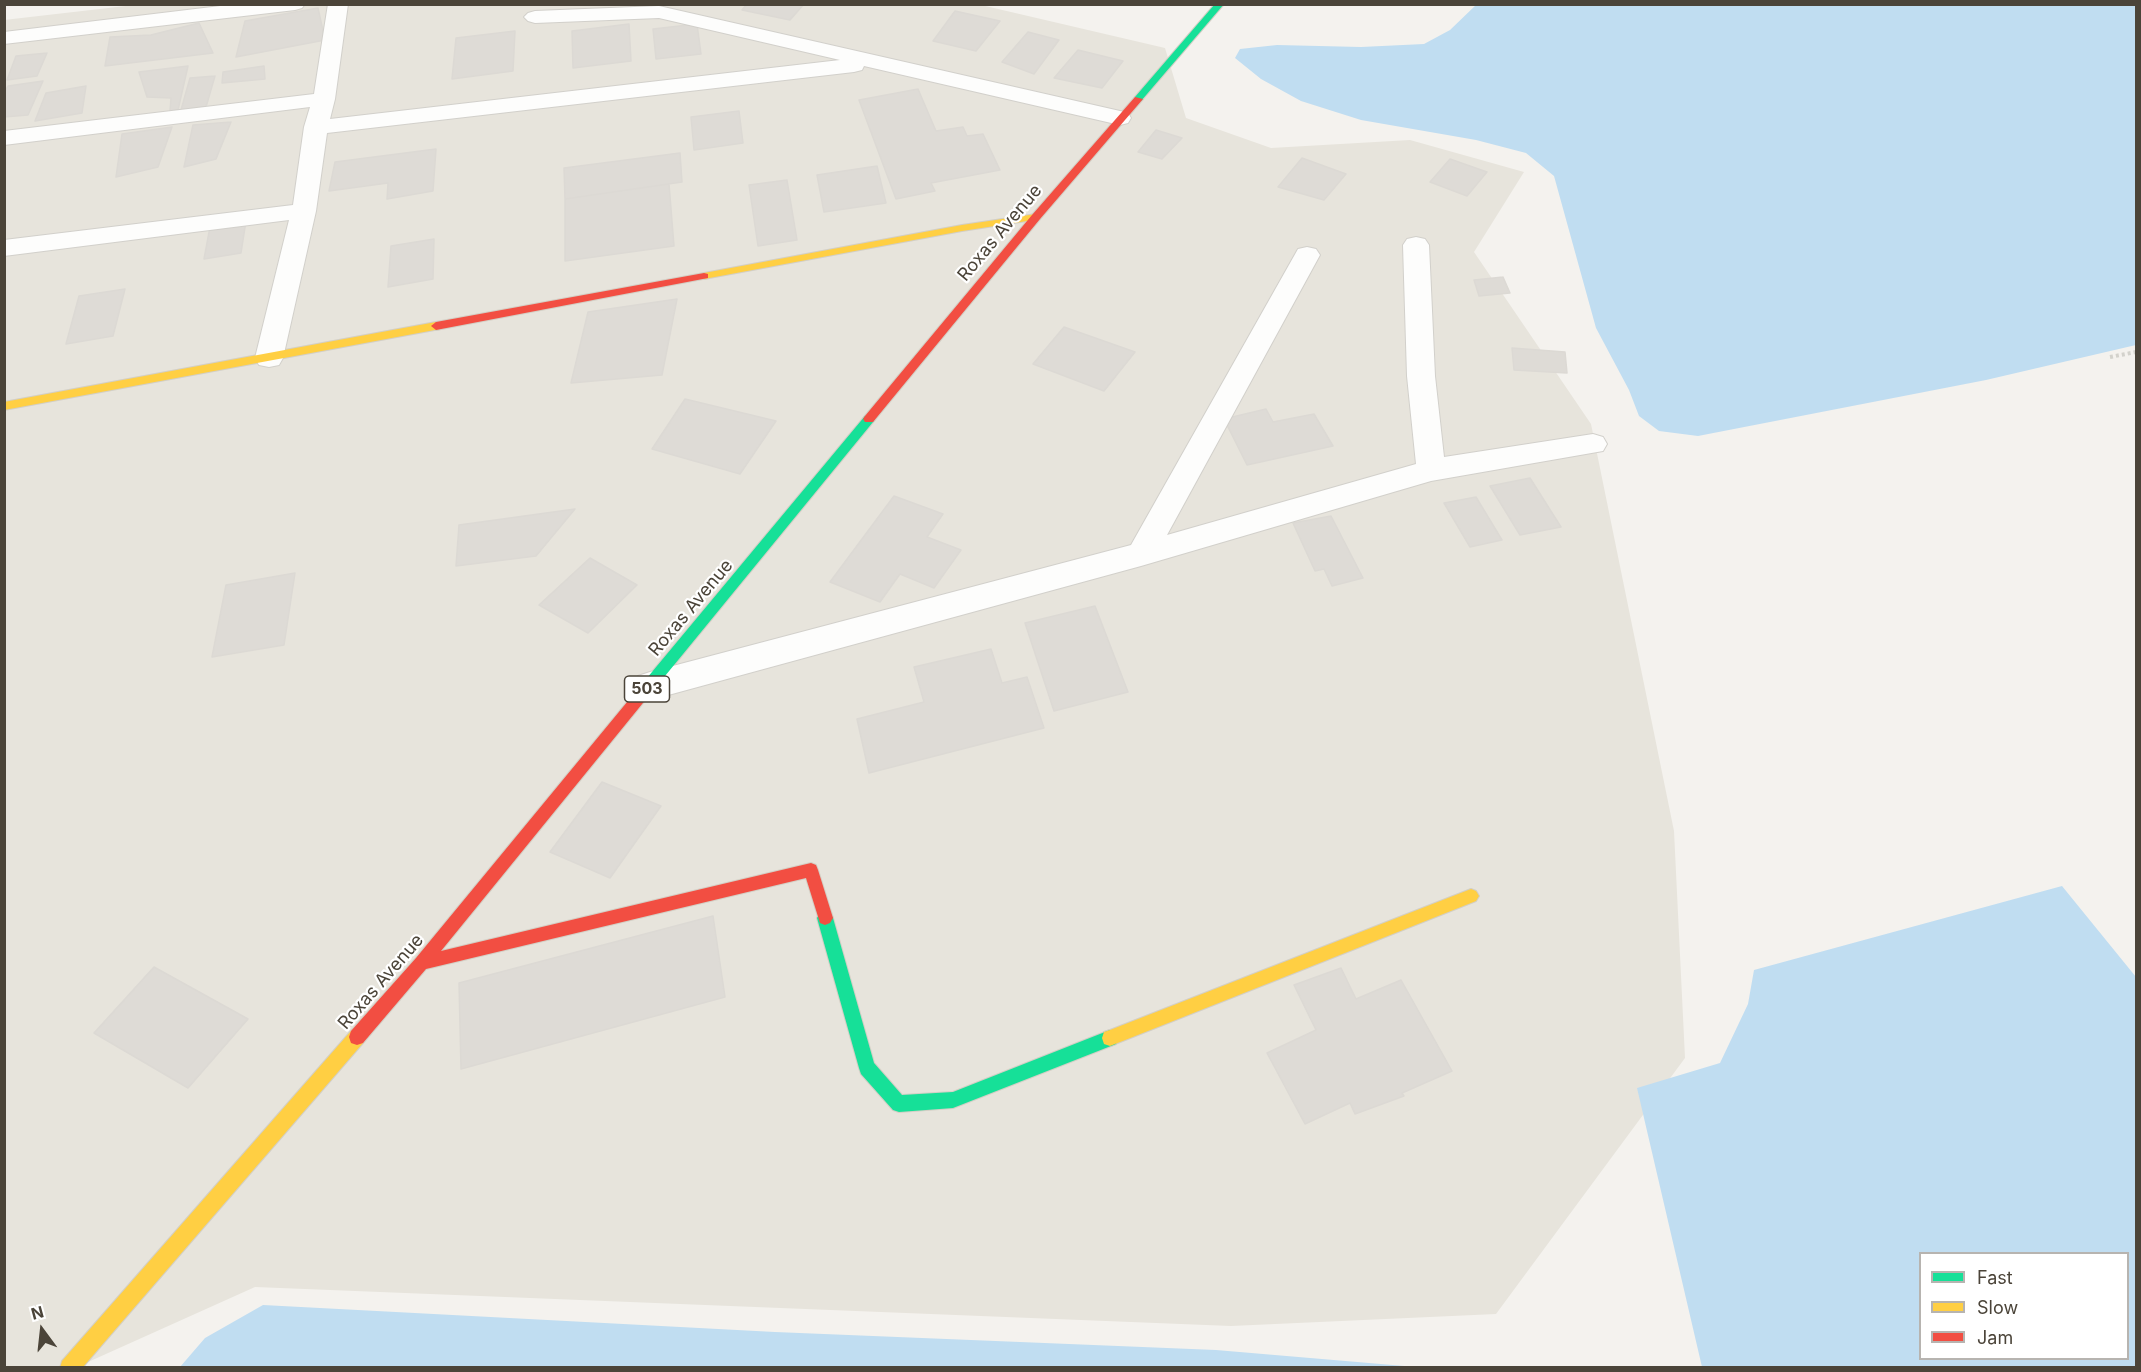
<!DOCTYPE html>
<html>
<head>
<meta charset="utf-8">
<style>
	body { margin:0 }
	#map { position:relative; width:2141px; height:1372px; overflow:hidden; background:#f4f2ee; font-family:Inter,sans-serif }
	canvas { display:block }
	.frame { position:absolute; inset:0; border:6px solid #4b4439; pointer-events:none }
	.legend { position:absolute; left:1919px; top:1252px; width:210px; height:108px; box-sizing:border-box; background:#fff; border:2px solid #b7b4b0; margin:0; padding:8px 10px; list-style:none; font-size:18px; color:#4b4439 }
	.legend li { display:flex; align-items:center; gap:12px; height:30px }
	.legend b { width:30px; border:2px solid #b7b4b0 }
	.north { position:absolute; left:12px; top:1300px; width:60px; height:60px; -webkit-text-stroke:4px #fff; paint-order:stroke; rotate:345deg; font-size:16px; font-weight:700; line-height:24px; text-align:center; color:#4b4439 }
	.north::after { content:''; display:block; margin:auto; width:21px; height:27px; background:#4b4439; clip-path:polygon(50% 0,100% 100%,50% 72%,0 100%) }
</style>
</head>
<body>
<div id="map">
<canvas width="2141" height="1372"></canvas>
<div class="frame"></div>
<ul class="legend">
<li><b style="height:8px;background:#16e098"></b>Fast</li>
<li><b style="height:8px;background:#ffcf43"></b>Slow</li>
<li><b style="height:8px;background:#f24e42"></b>Jam</li>
</ul>
<div class="north">N</div>
</div>
<script>
const g = document.querySelector('canvas').getContext('2d');
g.lineJoin = 'round';
function paint(path, color) { g.fillStyle = color; g.fill(path, 'evenodd'); }
const toPath = rows => new Path2D(rows.map(r => 'M' + r).join(''));
function stroke(path, color, width, dash) { g.strokeStyle = color; g.lineWidth = width; g.lineCap = dash ? 'butt' : 'round'; g.setLineDash(dash || []); g.stroke(path); }
function drawText(font, color, halo, rows, align = 'center') {
  g.font = font + ' Inter,sans-serif'; g.lineWidth = 4.5; g.setLineDash([]); g.textBaseline = 'middle'; g.strokeStyle = halo; g.fillStyle = color; for (const [text, x, y, turn = 0] of rows) {
    g.save(); g.translate(x, y); g.rotate((+turn || 0) * Math.PI / 180); g.textAlign = isNaN(turn) ? turn : align; if (halo) g.strokeText(text, 0, 0); g.fillText(text, 0, 0); g.restore();
  }
}
const residential = toPath([
	[143,4,981,5,1165,48,1186,118,1271,148,1410,140,1524,172,1474,252,1591,424,1674,831,1685,1058,1496,1314,1231,1326,255,1287,77,1367,5,1367,4,20]
]);
const water = toPath([
	[1476,5,2136,5,2136,345,1986,380,1698,436,1659,431,1639,416,1629,390,1596,328,1554,176,1526,153,1476,140,1361,120,1301,101,1261,79,1235,58,1240,49,1277,45,1361,47,1424,44,1450,30],
	[2062,886,2136,977,2136,1367,1702,1367,1637,1088,1720,1063,1748,1004,1754,970],
	[1920,1254,2128,1254,2128,1358,1920,1358],
	[263,1305,775,1332,1216,1350,1416,1367,180,1367,205,1338]
]);
const building = toPath([
	[747,4,804,4,790,20,742,10,747,4],
	[318,8,325,40,236,57,245,21,318,8],
	[955,11,1000,21,976,51,933,41,955,11],
	[199,23,213,53,105,66,110,37,151,35,199,23],
	[629,24,631,61,573,68,572,31,629,24],
	[697,24,701,54,656,59,653,29,697,24],
	[515,31,513,71,452,79,456,38,515,31],
	[1028,32,1059,40,1034,74,1002,62,1028,32],
	[1078,50,1123,61,1102,88,1054,78,1078,50],
	[47,53,37,76,7,80,16,56,47,53],
	[188,66,178,110,170,111,171,98,147,97,139,72,188,66],
	[264,66,265,79,222,83,223,72,264,66],
	[215,76,206,107,181,110,190,78,215,76],
	[43,81,28,115,4,117,4,93,8,86,43,81],
	[86,86,82,113,35,121,46,93,86,86],
	[918,89,936,131,963,127,967,136,983,134,1000,170,931,183,935,191,896,199,859,100,918,89],
	[739,111,743,143,694,150,691,117,739,111],
	[231,122,216,159,184,167,193,125,231,122],
	[172,127,158,167,116,177,122,134,172,127],
	[1156,130,1182,138,1162,159,1138,152,1156,130],
	[436,149,433,191,387,199,388,183,329,191,335,162,436,149],
	[680,153,682,182,565,199,564,168,680,153],
	[1302,158,1346,174,1324,200,1278,187,1302,158],
	[1450,159,1487,172,1467,196,1430,182,1450,159],
	[877,166,886,203,824,212,817,175,877,166],
	[787,180,797,240,758,246,749,185,787,180],
	[669,184,674,246,565,261,565,199,669,184],
	[246,221,241,253,204,259,210,227,246,221],
	[434,239,433,279,388,287,391,246,434,239],
	[1503,277,1510,293,1479,296,1474,280,1503,277],
	[125,289,113,336,66,344,79,296,125,289],
	[677,299,662,375,571,383,588,312,677,299],
	[1064,327,1135,352,1104,391,1033,364,1064,327],
	[1512,348,1565,352,1567,373,1514,370,1512,348],
	[685,399,776,421,740,474,652,449,685,399],
	[1266,409,1273,422,1314,414,1333,446,1247,465,1224,419,1266,409],
	[1530,478,1561,527,1520,535,1490,486,1530,478],
	[894,496,943,514,927,537,961,550,934,588,900,574,880,602,830,582,894,496],
	[1476,497,1502,540,1470,547,1444,503,1476,497],
	[575,509,536,556,456,566,459,525,575,509],
	[1331,516,1363,578,1332,586,1324,569,1315,571,1293,523,1331,516],
	[590,558,637,585,588,633,539,605,590,558],
	[295,573,284,645,212,657,226,585,295,573],
	[1095,606,1128,692,1054,711,1025,623,1095,606],
	[991,649,1002,683,1027,677,1044,728,869,773,857,719,924,702,914,667,991,649],
	[602,782,661,806,610,878,550,852,602,782],
	[713,916,725,997,461,1069,459,983,713,916],
	[154,967,248,1019,188,1088,94,1033,154,967],
	[1341,968,1356,999,1401,980,1452,1071,1402,1093,1404,1096,1355,1114,1350,1103,1305,1124,1267,1053,1316,1030,1294,985,1341,968]
]);
const path = toPath([
	[2110,357,2136,352]
]);
const street = toPath([
	[237,4,305,4,302,8,295,10,4,44,4,32,237,4],
	[328,4,348,4,335,99,330,119,840,60,659,18,535,23,528,21,524,17,528,13,535,11,659,6,1120,111,1128,113,1131,118,1128,123,1120,125,864,66,862,70,854,72,327,133,316,211,283,358,279,365,269,367,259,365,255,358,289,220,4,256,4,240,293,205,304,127,310,107,4,145,4,131,314,94,328,4],
	[1416,237,1425,239,1429,245,1435,376,1444,457,1593,434,1603,437,1607,444,1603,451,1431,481,1141,566,650,700,638,696,634,686,638,676,650,672,1131,545,1298,249,1307,247,1316,249,1320,255,1167,535,1416,464,1407,376,1403,245,1407,239,1416,237]
]);
const fast = toPath([
	[1215,4,1224,4,1141,101,1135,101,1135,97,1215,4],
	[869,415,873,416,875,419,873,422,647,698,637,698,635,694,637,690,865,416,869,415],
	[825,911,830,913,833,918,874,1063,902,1095,953,1092,1110,1030,1116,1032,1118,1038,1116,1044,953,1108,899,1112,893,1110,861,1074,859,1068,817,918,820,913,825,911]
]);
const slow = toPath([
	[1036,214,1040,215,1040,219,962,231,704,279,699,276,704,273,962,225,1036,214],
	[436,322,440,323,440,329,4,410,4,402,436,322],
	[1471,889,1476,891,1479,896,1476,901,1110,1046,1104,1044,1102,1038,1104,1032,1110,1030,1471,889],
	[357,1029,363,1031,365,1037,363,1043,82,1368,60,1368,62,1361,351,1031,357,1029]
]);
const jam = toPath([
	[1135,97,1143,99,1040,219,873,422,865,422,863,419,865,416,1032,215,1135,97],
	[704,273,708,274,708,278,436,330,431,326,436,322,704,273],
	[642,688,647,690,649,694,647,698,441,951,811,863,816,865,818,870,833,918,830,923,825,925,820,923,806,878,426,969,363,1043,357,1045,351,1043,349,1037,351,1031,416,958,637,690,642,688]
]);
const shields = [
	[647,689,45]
];
const shieldNames = [
	["503",647,689]
];
const streetNames = [
	["Roxas Avenue",1000,233,-50],
	["Roxas Avenue",691,608,-50],
	["Roxas Avenue",381,982,-49]
];
paint(residential, '#e7e4dc');
paint(water, '#c0ddf1');
paint(building, '#dedbd6');
stroke(building, '#dcd9d4', 1.5);
stroke(street, '#d2d0cb', 2);
stroke(fast, '#d3cfc5', 2);
stroke(slow, '#d3cfc5', 2);
stroke(jam, '#d3cfc5', 2);
stroke(path, '#d3d2cc', 4, [3, 3]);
paint(street, '#fdfdfc');
paint(fast, '#16e098');
paint(slow, '#ffcf43');
paint(jam, '#f24e42');
for (const [x, y, w] of shields) { const box = new Path2D(); box.roundRect(x - w / 2, y - 13, w, 26, 4.5); g.fillStyle = '#fff'; g.fill(box); stroke(box, '#4b4439', 1.5); }
drawText('bold 16px', '#4b4439', null, shieldNames);
drawText('18px', '#4b4439', '#fff', streetNames);
</script>
</body>
</html>
